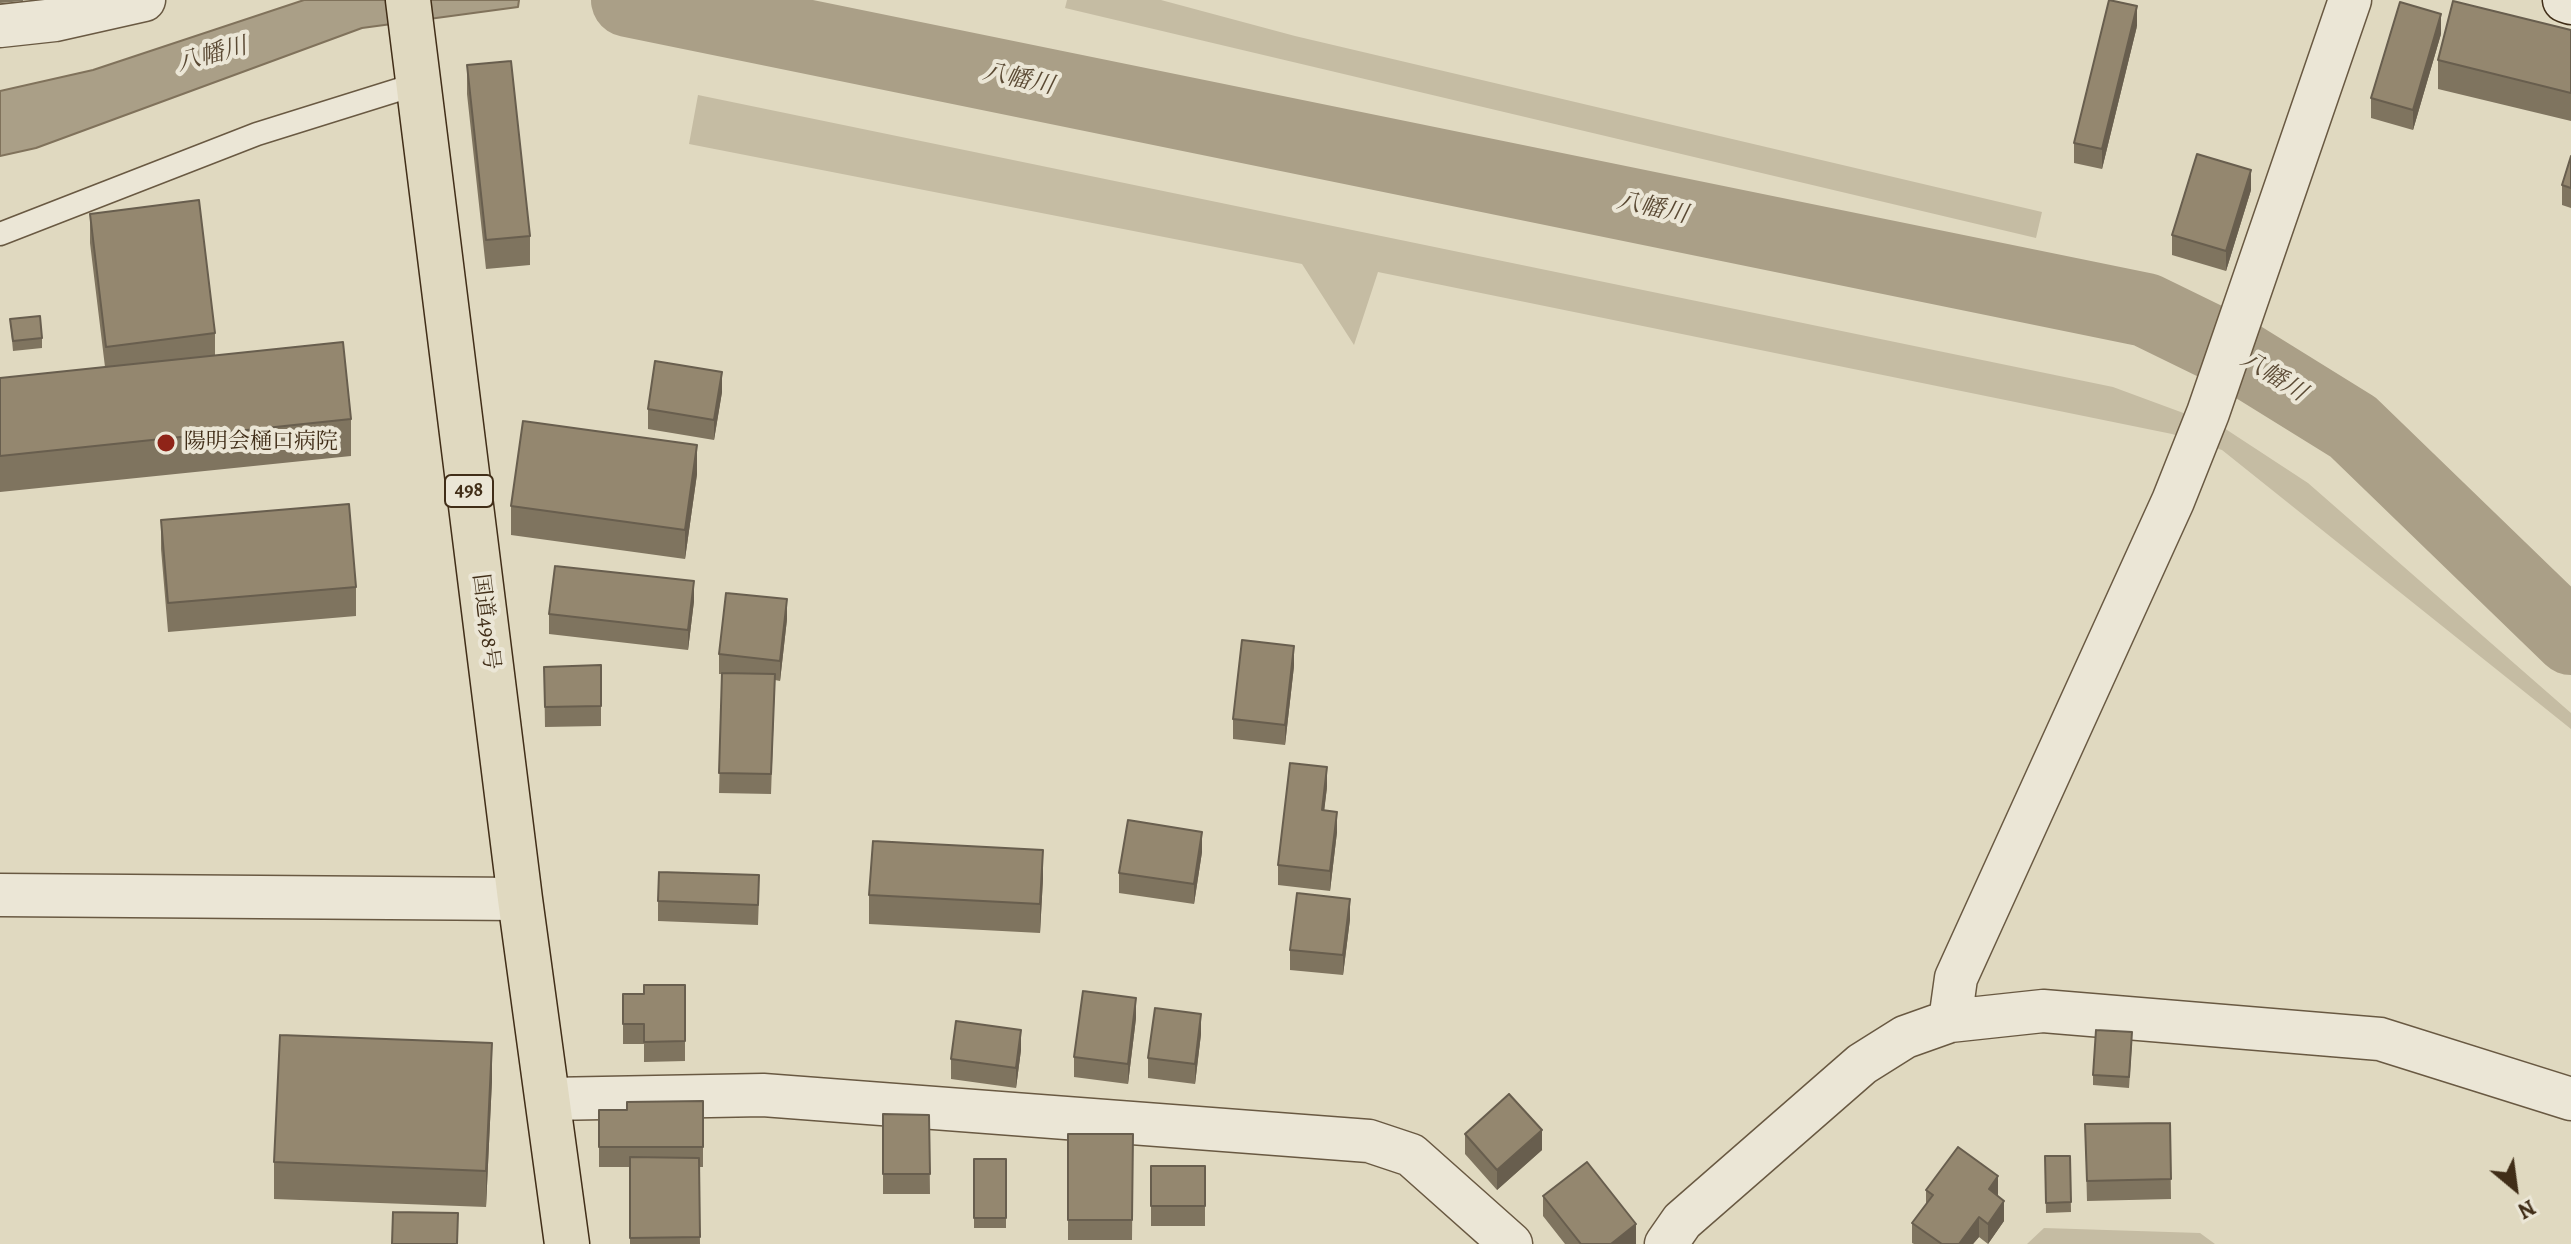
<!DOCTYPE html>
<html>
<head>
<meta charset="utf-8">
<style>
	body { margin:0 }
	#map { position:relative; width:2571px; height:1244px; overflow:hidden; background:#e0d9c0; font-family:Alegreya,serif }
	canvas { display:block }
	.north { position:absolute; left:2475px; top:1148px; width:80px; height:80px; -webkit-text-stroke:6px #ebe6d6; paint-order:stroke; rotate:151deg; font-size:22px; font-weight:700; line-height:32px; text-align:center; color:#412e18 }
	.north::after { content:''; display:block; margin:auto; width:28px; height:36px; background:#412e18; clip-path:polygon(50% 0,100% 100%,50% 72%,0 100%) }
</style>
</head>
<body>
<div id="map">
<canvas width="2571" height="1244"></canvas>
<div class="north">N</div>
</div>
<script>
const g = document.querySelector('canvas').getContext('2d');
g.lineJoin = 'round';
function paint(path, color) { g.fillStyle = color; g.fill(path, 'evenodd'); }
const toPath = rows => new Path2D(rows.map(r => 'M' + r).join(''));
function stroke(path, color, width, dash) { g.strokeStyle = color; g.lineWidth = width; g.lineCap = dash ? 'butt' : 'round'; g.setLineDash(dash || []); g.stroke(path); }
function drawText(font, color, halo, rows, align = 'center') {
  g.font = font + ' Alegreya,"Noto Serif JP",serif'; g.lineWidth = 8; g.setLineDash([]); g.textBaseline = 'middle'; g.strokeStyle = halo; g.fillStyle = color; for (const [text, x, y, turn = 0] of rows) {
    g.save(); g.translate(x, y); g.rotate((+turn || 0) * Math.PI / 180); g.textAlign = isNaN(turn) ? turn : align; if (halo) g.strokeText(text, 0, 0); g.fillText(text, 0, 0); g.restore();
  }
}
const green = toPath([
	[1067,0,1161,0,1295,36,2042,212,2036,238,1065,8],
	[698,95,2113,387,2224,428,2308,483,2571,713,2571,729,2222,450,2172,434,1378,272,1354,345,1302,264,689,144],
	[2044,1228,2200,1233,2215,1244,2027,1244]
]);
const water = toPath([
	[304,0,519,0,518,7,362,28,36,148,0,156,0,91,93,70,304,0]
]);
const river = toPath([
	[628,0,2146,310,2232,352,2353,427,2571,638]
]);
const lane = toPath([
	[0,234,257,134,417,84]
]);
const street = toPath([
	[0,26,55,20,144,0],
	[0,895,520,899],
	[1950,1021,1956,978,2173,501,2208,413,2350,0],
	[549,1099,763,1095,1369,1141,1411,1155,1511,1244],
	[1666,1244,1682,1221,1862,1064,1905,1037,1950,1021,2043,1011,2380,1039,2571,1099]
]);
const secondary = toPath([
	[2565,0,2571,2]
]);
const highway = toPath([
	[408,0,520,899,567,1244]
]);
const wall = toPath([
	[0,0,23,0,23,1,0,3],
	[2137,26,2102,169,2074,163,2074,143],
	[2571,30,2571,121,2438,89,2438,60],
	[2441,34,2413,130,2371,118,2371,98],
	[467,65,530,236,530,265,486,269,467,94],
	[2571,156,2571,208,2562,205,2562,185],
	[2251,190,2226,271,2172,255,2172,235],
	[90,214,215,333,215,355,351,419,351,456,0,492,0,378,105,367,90,243],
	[10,319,42,338,42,348,13,351],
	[722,392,714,440,648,429,648,409],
	[697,474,685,559,511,535,511,506],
	[161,520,356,587,356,616,168,632,161,549],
	[694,601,688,650,549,634,549,614],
	[787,619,780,681,775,680,771,794,719,793,722,674,719,674,719,654],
	[601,665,601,726,545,727,544,667],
	[1294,666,1285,745,1233,739,1233,719],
	[1327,787,1324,810,1337,832,1330,891,1278,885,1278,865],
	[1202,852,1194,904,1119,893,1119,873],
	[1043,878,1040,933,869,924,869,895],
	[759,895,758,925,658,921,658,901],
	[1350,919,1343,975,1290,970,1290,950],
	[685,985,685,1061,644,1062,644,1044,623,1044,623,994,644,994],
	[1136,1018,1128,1084,1074,1077,1074,1057],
	[1201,1034,1195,1084,1148,1078,1148,1058],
	[2132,1042,2129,1088,2093,1085,2093,1075],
	[1021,1050,1016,1088,951,1079,951,1059],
	[492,1080,486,1207,274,1199,274,1162],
	[703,1101,703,1167,699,1167,700,1244,630,1244,630,1167,599,1167,599,1110,627,1110],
	[883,1114,929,1115,930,1194,883,1194],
	[2170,1123,2171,1199,2087,1201,2085,1124],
	[1068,1134,1133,1134,1132,1240,1068,1240],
	[1465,1134,1542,1150,1497,1190,1465,1154],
	[2045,1156,2070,1156,2071,1212,2046,1213],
	[974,1159,1006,1159,1006,1228,974,1228],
	[1151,1166,1205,1166,1205,1226,1151,1226],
	[1926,1190,1998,1196,2004,1221,1988,1244,1979,1237,1973,1244,1914,1244,1912,1243,1912,1223,1926,1204],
	[1543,1196,1636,1244,1565,1244,1543,1216]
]);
const shadedWall = toPath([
	[2137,6,2137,26,2102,169,2102,149],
	[2441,14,2441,34,2413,130,2413,110],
	[2251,170,2251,190,2226,271,2226,251],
	[722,372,722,392,714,440,714,420],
	[697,445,697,474,685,559,685,530],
	[694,581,694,601,688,650,688,630],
	[787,599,787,619,780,681,780,661],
	[1294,646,1294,666,1285,745,1285,725],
	[1327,767,1327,787,1322,830,1322,810],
	[1337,812,1337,832,1330,891,1330,871],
	[1202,832,1202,852,1194,904,1194,884],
	[1043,850,1043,878,1040,933,1040,904],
	[1350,899,1350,919,1343,975,1343,955],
	[1136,998,1136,1018,1128,1084,1128,1064],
	[1201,1014,1201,1034,1195,1084,1195,1064],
	[1021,1030,1021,1050,1016,1088,1016,1068],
	[492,1043,492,1080,486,1207,486,1171],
	[1542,1130,1542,1150,1497,1190,1497,1170],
	[1998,1176,1998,1196,1989,1209,1989,1189],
	[2004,1201,2004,1221,1988,1244,1988,1224],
	[1979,1217,1979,1237,1973,1244,1959,1244],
	[1636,1224,1636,1244,1611,1244]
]);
const building = toPath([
	[2109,0,2137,6,2102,149,2074,143,2109,0],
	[2453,1,2571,30,2571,93,2438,60,2453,1],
	[2400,2,2441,14,2413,110,2371,98,2400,2],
	[511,61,530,236,486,240,467,65,511,61],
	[2197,154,2251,170,2226,251,2172,235,2197,154],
	[2571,156,2571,188,2562,185,2571,156],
	[199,200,215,333,106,347,90,214,199,200],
	[40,316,42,338,13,341,10,319,40,316],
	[343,342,351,419,0,456,0,378,343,342],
	[655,361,722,372,714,420,648,409,655,361],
	[523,421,697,445,685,530,511,506,523,421],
	[349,504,356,587,168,603,161,520,349,504],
	[555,566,694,581,688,630,549,614,555,566],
	[726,593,787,599,780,661,719,654,726,593],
	[1242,640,1294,646,1285,725,1233,719,1242,640],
	[601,665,601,706,545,707,544,667,601,665],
	[722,673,775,674,771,774,719,773,722,673],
	[1290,763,1327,767,1322,810,1337,812,1330,871,1278,865,1290,763],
	[1128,820,1202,832,1194,884,1119,873,1128,820],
	[873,841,1043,850,1040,904,869,895,873,841],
	[659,872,759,875,758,905,658,901,659,872],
	[1297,893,1350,899,1343,955,1290,950,1297,893],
	[644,985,685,985,685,1041,644,1042,644,1024,623,1024,623,994,644,994,644,985],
	[1083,991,1136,998,1128,1064,1074,1057,1083,991],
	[1155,1008,1201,1014,1195,1064,1148,1058,1155,1008],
	[956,1021,1021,1030,1016,1068,951,1059,956,1021],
	[2096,1030,2132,1032,2129,1077,2093,1075,2096,1030],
	[280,1035,492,1043,486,1171,274,1162,280,1035],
	[1509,1094,1542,1130,1497,1170,1465,1134,1509,1094],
	[703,1101,703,1147,599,1147,599,1110,627,1110,627,1102,703,1101],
	[883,1114,929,1115,930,1174,883,1174,883,1114],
	[2170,1123,2171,1179,2087,1181,2085,1124,2170,1123],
	[1068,1134,1133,1134,1132,1220,1068,1220,1068,1134],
	[1958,1147,1998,1176,1989,1189,2004,1201,1988,1224,1979,1217,1959,1244,1942,1244,1912,1223,1933,1195,1926,1190,1958,1147],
	[2045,1156,2070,1156,2071,1202,2046,1203,2045,1156],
	[630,1157,699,1158,700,1237,630,1238,630,1157],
	[974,1159,1006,1159,1006,1218,974,1218,974,1159],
	[1587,1162,1636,1224,1611,1244,1581,1244,1543,1196,1587,1162],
	[1151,1166,1205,1166,1205,1206,1151,1206,1151,1166],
	[393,1212,458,1213,457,1244,392,1244,393,1212]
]);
const markers = [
	[166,443,10,"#8f2418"]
];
const shields = [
	[469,491,48]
];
const shieldNames = [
	["498",469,491]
];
const poiNames = [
	["陽明会樋口病院",184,443]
];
const streetNames = [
	["国道498号",485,622,83]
];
const waterNames = [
	["八幡川",212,56,-15],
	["八幡川",1018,80,12],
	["八幡川",1652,209,12],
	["八幡川",2273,377,32]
];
paint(green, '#c5bca3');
paint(water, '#aa9f87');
stroke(water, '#80725b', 2);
stroke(river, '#aa9f87', 74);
stroke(lane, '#695942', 25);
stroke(street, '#695942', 45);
stroke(secondary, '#412e18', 47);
stroke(highway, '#412e18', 47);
stroke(lane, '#ebe6d6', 22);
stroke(street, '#ebe6d6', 42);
stroke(secondary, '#ebe6d6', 44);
stroke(highway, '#e0d9c0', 44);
paint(wall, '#7f745f');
paint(shadedWall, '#685e4e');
paint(building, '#94876f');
stroke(building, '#685e4e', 2);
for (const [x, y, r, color] of markers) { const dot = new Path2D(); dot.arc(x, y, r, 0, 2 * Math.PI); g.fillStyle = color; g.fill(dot); stroke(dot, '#ebe6d6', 3); }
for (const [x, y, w] of shields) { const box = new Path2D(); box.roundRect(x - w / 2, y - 16, w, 32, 6); g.fillStyle = '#ebe6d6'; g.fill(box); stroke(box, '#412e18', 2); }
drawText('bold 20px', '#412e18', null, shieldNames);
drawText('22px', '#412e18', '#ebe6d6', poiNames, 'left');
drawText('22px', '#412e18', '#ebe6d6', streetNames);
drawText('italic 24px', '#5b4a34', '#ebe6d6', waterNames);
</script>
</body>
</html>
